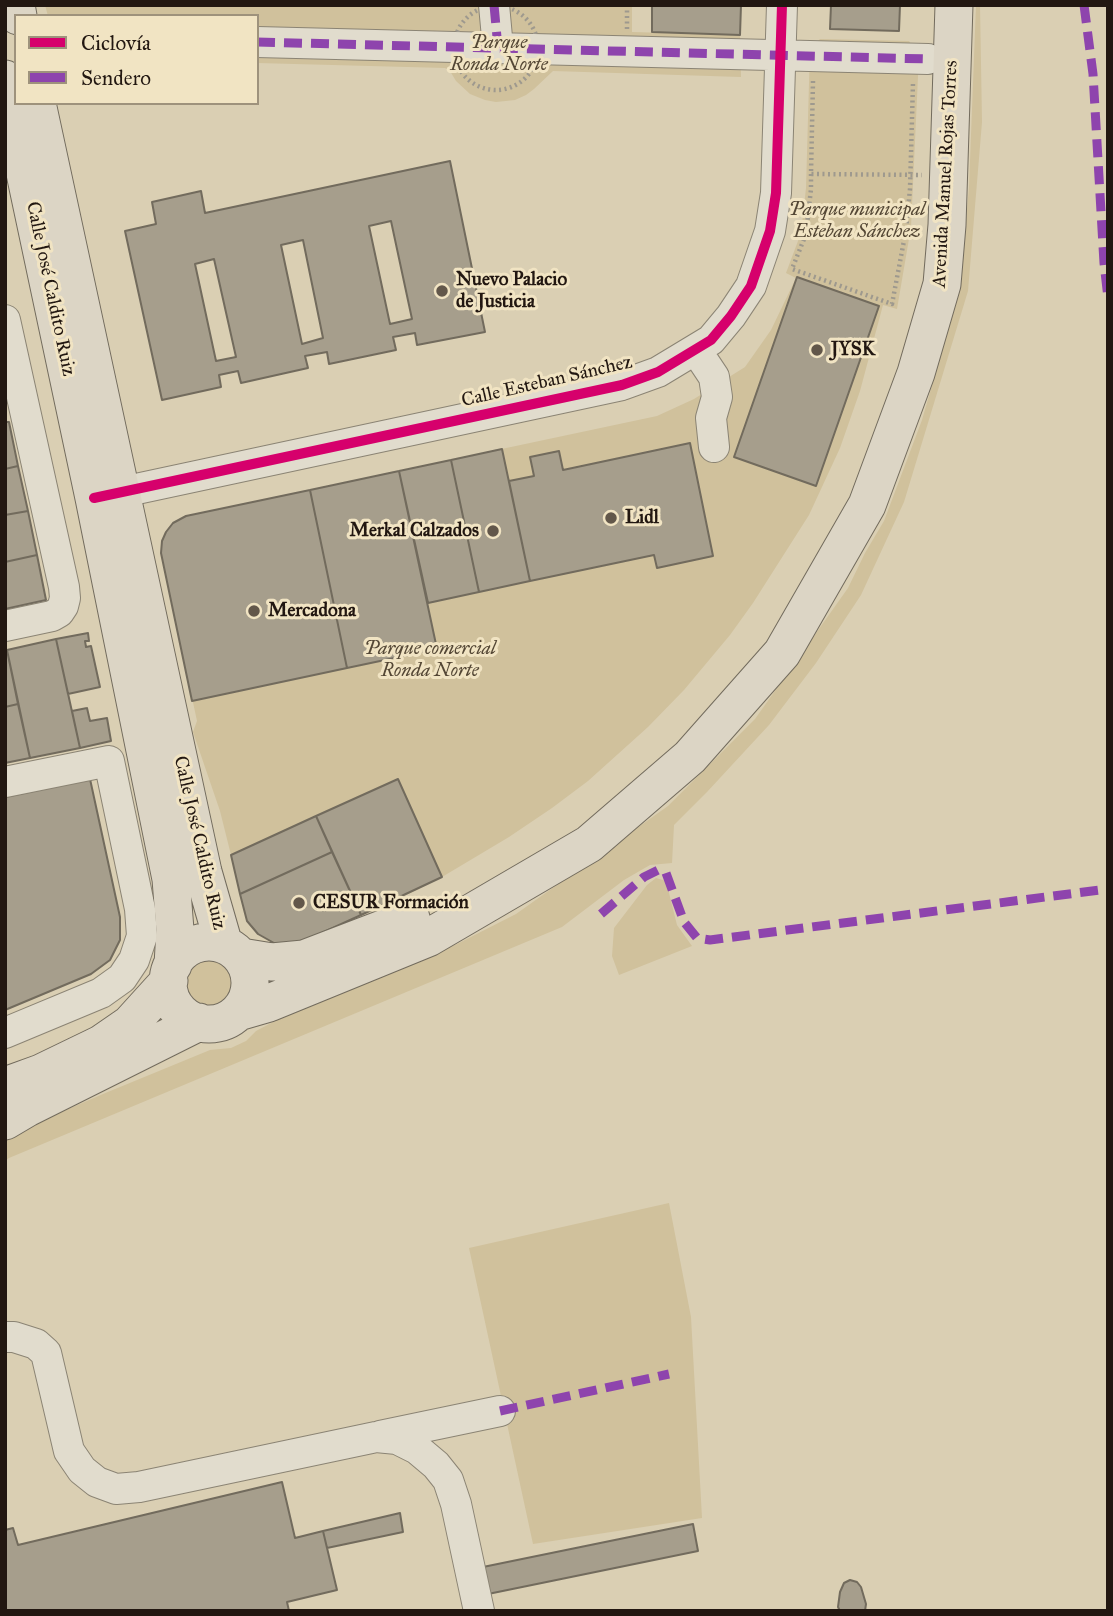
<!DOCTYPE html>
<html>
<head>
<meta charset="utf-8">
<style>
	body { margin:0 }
	#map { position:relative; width:1113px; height:1616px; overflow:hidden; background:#dacfb3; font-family:"IM FELL Great Primer",serif }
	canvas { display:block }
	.frame { position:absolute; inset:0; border:7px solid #221711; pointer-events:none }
	.legend { position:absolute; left:14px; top:14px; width:245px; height:91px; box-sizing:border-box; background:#f1e4c3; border:2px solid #9e927c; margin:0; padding:9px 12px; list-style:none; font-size:21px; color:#221711 }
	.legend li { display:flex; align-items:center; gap:14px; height:35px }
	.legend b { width:35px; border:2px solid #9e927c }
</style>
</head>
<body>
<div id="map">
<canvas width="1113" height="1616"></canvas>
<div class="frame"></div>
<ul class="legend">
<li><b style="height:9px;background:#d6006c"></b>Ciclovía</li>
<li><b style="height:9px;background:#8e44ad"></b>Sendero</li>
</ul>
</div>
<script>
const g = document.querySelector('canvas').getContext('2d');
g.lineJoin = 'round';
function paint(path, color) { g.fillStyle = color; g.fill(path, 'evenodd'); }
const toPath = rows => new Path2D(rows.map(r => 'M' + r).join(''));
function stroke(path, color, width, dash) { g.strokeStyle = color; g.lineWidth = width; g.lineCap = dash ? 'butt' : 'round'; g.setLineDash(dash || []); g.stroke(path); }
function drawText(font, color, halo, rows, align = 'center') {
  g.font = font + ' "IM FELL Great Primer",serif'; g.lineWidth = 6; g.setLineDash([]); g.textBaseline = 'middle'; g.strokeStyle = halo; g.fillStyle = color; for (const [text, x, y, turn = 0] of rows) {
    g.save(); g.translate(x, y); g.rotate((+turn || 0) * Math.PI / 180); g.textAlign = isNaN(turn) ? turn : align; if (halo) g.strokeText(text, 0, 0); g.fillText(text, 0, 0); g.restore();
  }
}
const green = toPath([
	[45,5,632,5,632,32,740,35,741,77,553,71,534,89,526,95,515,100,496,102,485,100,470,94,456,81,450,71,445,68,257,63,257,16,48,16],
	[976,5,980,5,982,122,968,291,904,502,861,595,816,663,769,725,707,792,674,825,672,863,650,865,624,880,562,927,9,1158,5,1161,5,1139,15,1132,103,1094,210,1050,231,1048,246,1041,256,1031,273,1022,457,944,516,914,668,806,755,719,848,588,865,553,884,521,922,420,960,288,969,187],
	[820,39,909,41,919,55,911,227,897,309,883,305,860,391,840,448,809,515,753,603,730,635,684,690,648,727,588,781,552,808,509,837,442,877,415,891,361,915,316,816,231,855,220,811,193,732,197,721,161,553,163,537,169,527,173,523,186,516,657,416,694,399,745,367,771,330,796,278,786,273,801,233,806,188,810,48],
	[656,878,666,881,677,925,692,946,619,975,612,956,614,928,647,885],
	[208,956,216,956,231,966,235,974,237,983,235,992,231,1000,224,1006,216,1009,207,1010,198,1008,191,1003,185,996,183,987,191,963,199,958],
	[669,1203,691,1317,702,1518,533,1544,469,1248]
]);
const building = toPath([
	[652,5,741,5,740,35,652,32,652,5],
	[831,5,900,5,899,31,830,29,831,5],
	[450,161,485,332,417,345,415,333,393,337,396,350,329,364,327,352,305,356,308,368,241,383,238,371,219,375,221,387,162,400,125,231,156,224,152,202,201,191,205,213,450,161],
	[391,221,412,319,390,324,369,226,391,221],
	[303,240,323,338,302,344,281,245,303,240],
	[214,259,236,357,216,361,195,264,214,259],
	[797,277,879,306,816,486,734,457,797,277],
	[5,422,9,422,18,466,5,469,5,422],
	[690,443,713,556,657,568,654,555,530,581,509,481,534,476,530,457,559,451,563,470,690,443],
	[502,449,530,581,479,592,451,460,502,449],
	[451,460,479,592,428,603,399,471,451,460],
	[18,466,28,511,5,515,5,469,18,466],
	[399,471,437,649,347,668,310,490,399,471],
	[310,490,347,668,192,701,161,553,162,541,166,532,173,523,186,516,310,490],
	[28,511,37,555,5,562,5,515,28,511],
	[37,555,46,600,5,609,5,562,37,555],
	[88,633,89,641,85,641,86,647,91,646,100,687,68,694,56,639,88,633],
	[56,639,80,748,30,758,7,650,56,639],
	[5,650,7,650,18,704,5,707,5,650],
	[18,704,30,758,5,763,5,707,18,704],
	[87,708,90,721,107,718,111,741,80,748,72,711,87,708],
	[90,779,120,917,120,940,110,960,91,974,5,1010,5,797,90,779],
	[398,779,442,877,361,915,316,816,398,779],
	[316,816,332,852,240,894,231,855,316,816],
	[332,852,361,915,302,942,284,945,274,943,258,934,247,921,240,894,332,852],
	[282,1482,295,1538,323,1531,337,1590,287,1602,289,1611,5,1611,5,1530,13,1528,18,1545,282,1482],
	[400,1513,403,1532,327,1548,323,1531,400,1513],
	[693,1524,698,1551,488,1594,483,1567,693,1524],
	[850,1580,857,1582,861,1587,866,1604,865,1611,840,1611,838,1607,840,1592,844,1583,850,1580]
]);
const path = toPath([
	'454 48a42 42 0 1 1 84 0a42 42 0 1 1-84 0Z',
	[627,29,627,5],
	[813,81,811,174,922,175],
	[811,174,811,189,806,234,792,269,892,304,906,230,910,189,913,83]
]);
const minor = toPath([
	[494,5,498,48],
	[257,42,928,59],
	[5,320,64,587,65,598,63,606,59,612,52,616,5,626],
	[696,350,714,377,717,397,711,418,714,447],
	[99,497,622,385,658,372,711,340,731,316,751,286,770,231,776,193,782,5],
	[5,782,109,761,140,909,142,936,134,960,122,978,101,993,5,1033],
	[5,1337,14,1337,36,1344,46,1353,69,1451,82,1470,97,1482,116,1489,139,1487,376,1437,397,1439,417,1449,436,1465,448,1480,456,1504,479,1611],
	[380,1436,500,1411]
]);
const major = toPath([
	[16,5,18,16],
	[5,79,94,498,171,879,175,930,173,965],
	[37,103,203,872,224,945],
	'168 983a41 41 0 1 1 82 0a41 41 0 1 1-82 0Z',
	[241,957,272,962,304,959,411,918],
	[238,1012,269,1003,428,938,589,844,690,757,782,653,867,505,916,373,942,284,947,225,954,5],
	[5,1086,41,1073,101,1044,130,1024,169,981],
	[5,1121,27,1108,199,1022]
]);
const quiet = toPath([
	[494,5,498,48],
	[1084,5,1093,74,1104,263,1108,298],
	[257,42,928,59],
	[601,914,644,877,658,870,666,873,684,922,697,938,710,940,1108,889],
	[500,1411,669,1374]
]);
const cycleway = toPath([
	[94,498,622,385,658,372,711,340,731,316,751,286,770,231,776,193,782,5]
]);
const markers = [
	[442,291,7,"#62574a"],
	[817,350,7,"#62574a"],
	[611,518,7,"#62574a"],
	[493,531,7,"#62574a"],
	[254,611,7,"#62574a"],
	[299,903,7,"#62574a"]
];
const parkNames = [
	["Parque",499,43],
	["Ronda Norte",499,65],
	["Parque municipal",857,210],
	["Esteban Sánchez",857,232],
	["Parque comercial",430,649],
	["Ronda Norte",430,671]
];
const streetNames = [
	["Avenida Manuel Rojas Torres",946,174,-87],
	["Calle José Caldito Ruiz",50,289,78],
	["Calle Esteban Sánchez",547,382,-13],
	["Calle José Caldito Ruiz",199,843,77]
];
const poiNames = [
	["Nuevo Palacio",456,280],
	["de Justicia",456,302],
	["JYSK",831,350],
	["Lidl",625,518],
	["Merkal Calzados",479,531,"right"],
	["Mercadona",268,611],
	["CESUR Formación",313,903]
];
paint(green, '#d0c19c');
paint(building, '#a69e8c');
stroke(building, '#726b5d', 2);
stroke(minor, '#8b8474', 32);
stroke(major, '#726b5d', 39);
stroke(path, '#9e998e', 4.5, [2, 3.5]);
stroke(minor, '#e1dccd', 30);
stroke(major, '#dcd5c5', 37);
stroke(quiet, '#8e44ad', 9, [18, 9]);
stroke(cycleway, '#d6006c', 10);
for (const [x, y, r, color] of markers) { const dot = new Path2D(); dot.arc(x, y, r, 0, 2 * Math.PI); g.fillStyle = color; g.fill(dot); stroke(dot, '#f1e4c3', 2.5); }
drawText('italic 19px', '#544735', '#f1e4c3', parkNames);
drawText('19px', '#221711', '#f1e4c3', streetNames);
drawText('bold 19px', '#221711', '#f1e4c3', poiNames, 'left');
</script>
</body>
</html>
